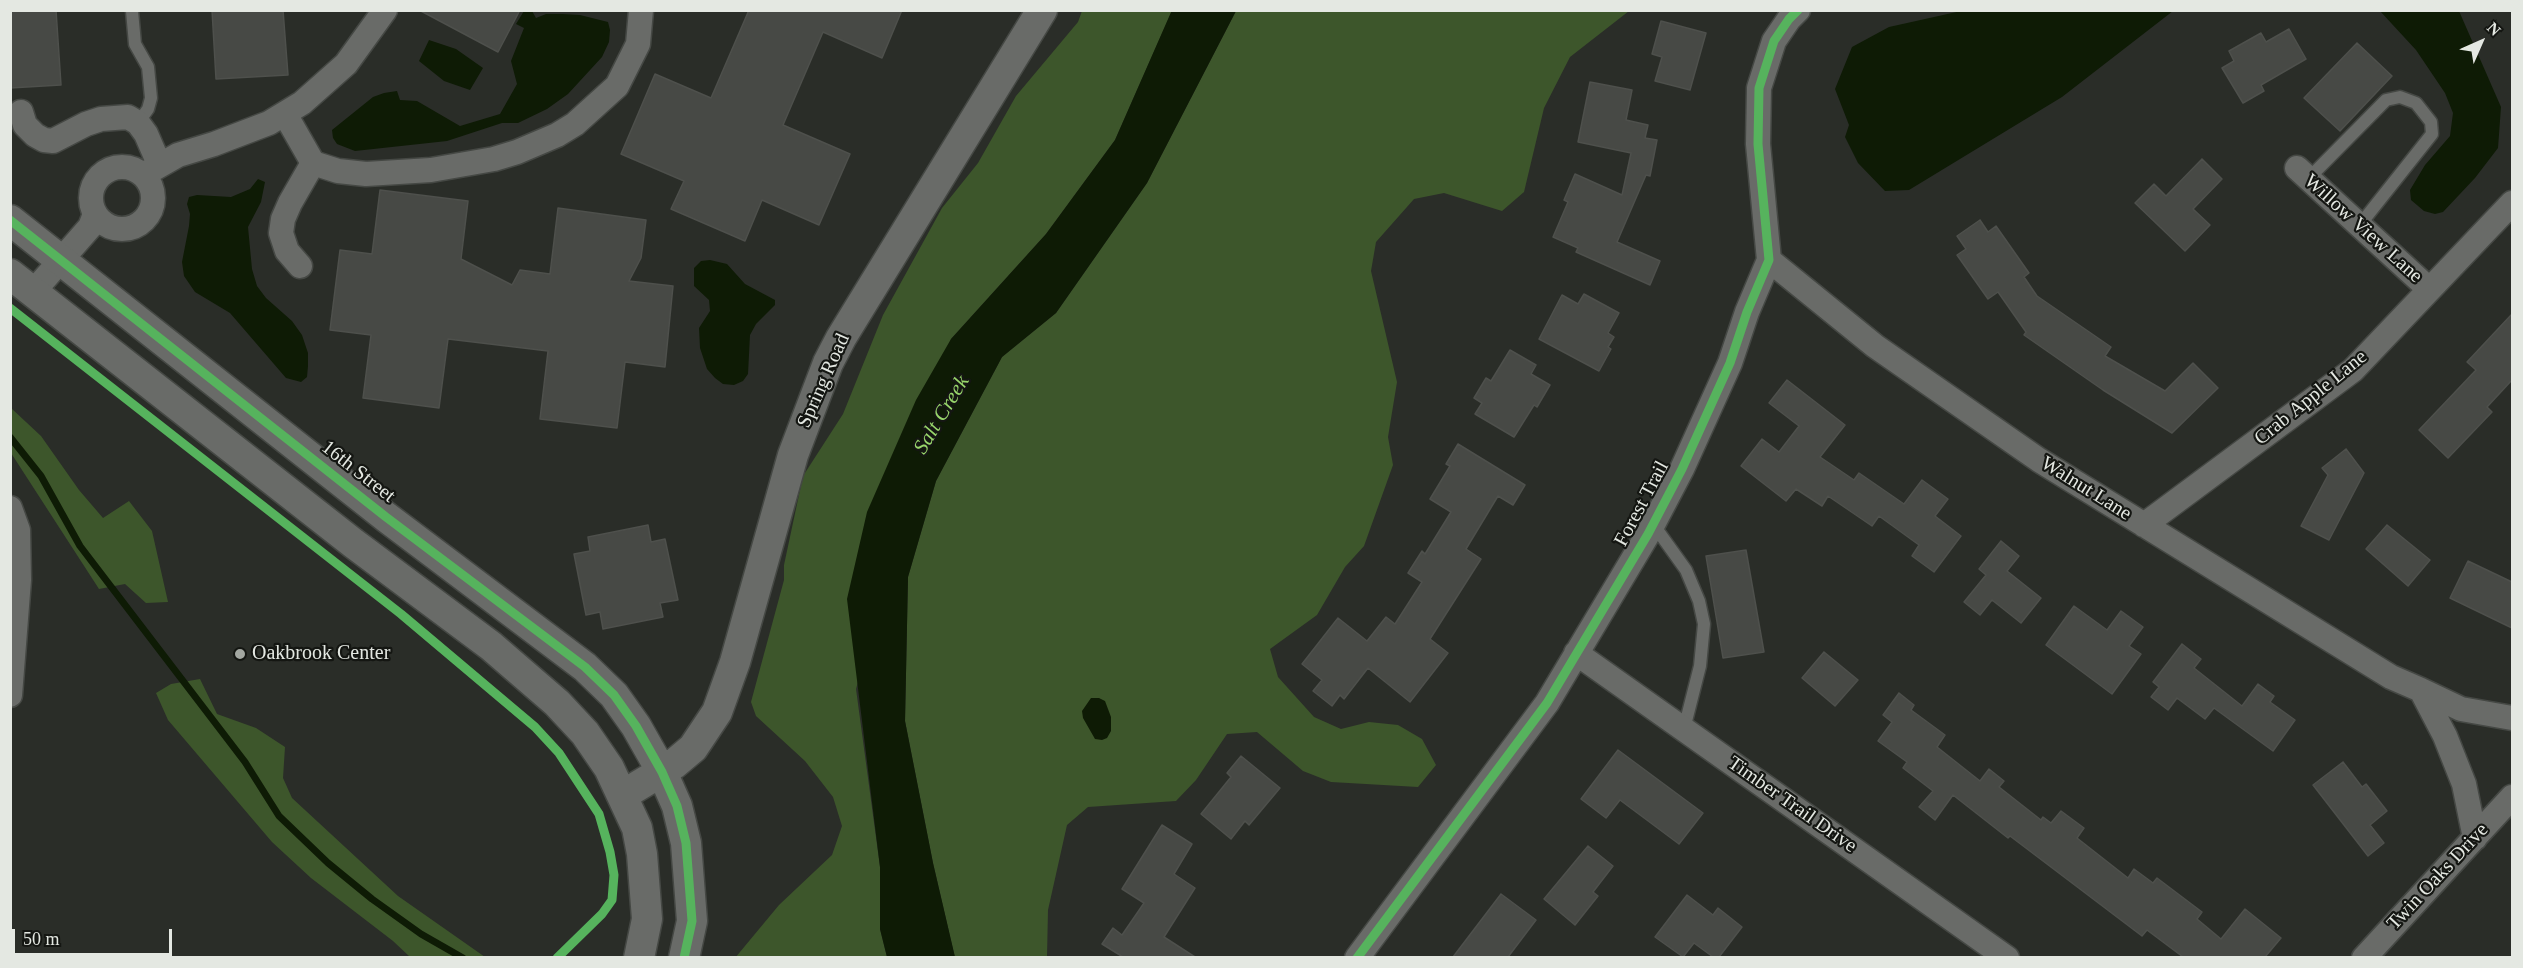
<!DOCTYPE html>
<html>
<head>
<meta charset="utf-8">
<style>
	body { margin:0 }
	#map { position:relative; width:2523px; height:968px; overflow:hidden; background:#2a2d28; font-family:"Times New Roman",serif }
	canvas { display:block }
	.frame { position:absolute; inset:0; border:12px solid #e4e8e2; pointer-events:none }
	.north { position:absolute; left:2451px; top:12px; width:60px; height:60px; -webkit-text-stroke:4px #141612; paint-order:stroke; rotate:45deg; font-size:16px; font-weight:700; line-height:24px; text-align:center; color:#e4e8e2 }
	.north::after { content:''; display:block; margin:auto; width:21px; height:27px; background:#e4e8e2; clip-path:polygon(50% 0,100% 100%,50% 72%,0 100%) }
	.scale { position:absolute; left:12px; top:929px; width:160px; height:27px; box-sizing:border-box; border:3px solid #e4e8e2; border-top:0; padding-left:8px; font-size:18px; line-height:21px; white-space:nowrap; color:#e4e8e2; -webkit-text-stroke:4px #141612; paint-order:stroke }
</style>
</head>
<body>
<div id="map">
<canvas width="2523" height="968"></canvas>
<div class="frame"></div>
<div class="north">N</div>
<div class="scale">50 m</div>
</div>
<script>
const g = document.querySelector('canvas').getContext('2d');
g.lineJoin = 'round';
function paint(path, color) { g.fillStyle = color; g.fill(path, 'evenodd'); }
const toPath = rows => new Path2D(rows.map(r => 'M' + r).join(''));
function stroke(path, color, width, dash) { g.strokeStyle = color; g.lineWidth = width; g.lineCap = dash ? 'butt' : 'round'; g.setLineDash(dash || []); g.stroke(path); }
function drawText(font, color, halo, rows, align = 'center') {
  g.font = font + ' "Times New Roman",serif'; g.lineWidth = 4.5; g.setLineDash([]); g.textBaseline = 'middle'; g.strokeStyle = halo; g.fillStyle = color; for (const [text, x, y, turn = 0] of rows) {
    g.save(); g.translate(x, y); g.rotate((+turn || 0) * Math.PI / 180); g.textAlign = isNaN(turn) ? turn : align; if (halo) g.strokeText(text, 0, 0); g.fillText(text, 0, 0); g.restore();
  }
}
const green = toPath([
	[1082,11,1172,11,1115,140,1046,234,951,339,856,689,880,867,880,929,887,957,735,958,779,905,832,855,842,826,833,797,805,761,756,716,751,702,784,580,784,565,803,476,843,414,883,315,942,208,978,163,1016,96,1078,22],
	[1236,11,1629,11,1570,57,1544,108,1524,192,1502,211,1444,193,1414,199,1376,242,1371,271,1397,382,1388,437,1393,465,1364,546,1345,567,1317,615,1270,649,1278,677,1314,717,1341,729,1369,722,1398,725,1422,739,1436,765,1418,787,1331,782,1303,771,1257,732,1227,734,1196,780,1176,801,1088,807,1067,825,1048,910,1047,957,955,958,933,863,905,721,908,577,936,481,1002,357,1056,313,1147,183],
	[11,408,41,436,79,490,103,518,129,501,152,531,168,602,146,603,125,584,99,589,11,453],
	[200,679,217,714,256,728,285,747,283,778,292,798,398,896,485,957,410,957,393,941,311,878,272,842,168,720,156,693,171,684]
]);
const water = toPath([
	[1172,10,1236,11,1147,183,1056,313,1002,357,936,481,908,577,905,721,933,863,955,957,887,957,880,929,880,867,847,599,867,512,916,400,951,339,1046,234,1115,140],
	[524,11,532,11,536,18,546,14,562,14,580,15,608,22,610,30,609,42,602,57,568,94,547,109,518,123,502,123,447,141,355,151,337,144,333,138,332,130,373,97,384,93,397,91,400,100,417,101,460,126,500,114,517,84,511,61,524,28,516,24],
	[1961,11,1961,10,2173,11,2062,97,1909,190,1885,191,1858,163,1845,137,1849,125,1835,89,1852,47,1889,27],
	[2380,11,2459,11,2501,107,2498,148,2475,178,2443,212,2435,214,2424,211,2411,200,2410,190,2425,165,2450,136,2453,113,2445,93,2416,50],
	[429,40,456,49,483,68,470,90,444,81,419,61],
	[258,179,265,182,261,202,248,227,252,269,257,286,266,298,292,321,302,335,308,353,308,366,307,377,301,382,286,378,230,313,195,292,184,276,182,262,189,226,190,214,187,204,189,197,197,195,231,197,250,189],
	[710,260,727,264,745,284,775,300,775,305,756,324,750,335,748,374,743,381,734,385,723,384,715,378,707,369,700,348,699,328,710,311,709,300,694,286,694,268,701,261],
	[1091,698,1099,698,1105,701,1111,717,1111,731,1107,738,1102,740,1095,739,1083,718,1082,711]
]);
const stream = toPath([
	[10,437,41,476,80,546,245,762,279,816,328,863,372,899,421,934,463,958]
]);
const building = toPath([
	[10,10,56,10,61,85,10,88,10,10],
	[212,10,283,10,288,75,216,79,212,10],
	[419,10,520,10,498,52,419,10],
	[749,10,902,10,882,58,823,32,783,125,850,154,819,225,762,200,745,241,671,209,684,181,621,154,655,74,711,98,749,10],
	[1661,21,1706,33,1690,90,1655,81,1662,57,1652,54,1661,21],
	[2289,29,2306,59,2261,85,2264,91,2243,103,2222,68,2234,61,2229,51,2261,33,2266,42,2289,29],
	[2357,43,2392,76,2340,131,2304,98,2357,43],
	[1590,82,1632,90,1626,120,1648,125,1645,138,1657,140,1650,176,1646,175,1617,242,1660,261,1650,285,1576,252,1578,248,1553,237,1568,202,1564,200,1575,174,1622,195,1631,153,1578,142,1590,82],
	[2202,159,2222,179,2193,209,2210,225,2185,251,2135,203,2154,184,2166,196,2202,159],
	[380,190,468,201,461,259,512,285,520,270,550,274,558,208,646,220,641,258,629,281,673,286,665,367,625,362,617,428,540,419,548,351,448,339,439,408,363,398,371,335,330,330,340,250,372,254,380,190],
	[1980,220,1988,232,1996,226,2029,273,2024,277,2037,296,2111,347,2105,356,2165,391,2193,363,2218,388,2172,433,2103,390,2024,335,2026,332,1998,292,1988,299,1957,255,1966,249,1957,236,1980,220],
	[1584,294,1619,313,1608,333,1614,337,1608,347,1611,349,1599,371,1539,339,1562,295,1578,304,1584,294],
	[2512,314,2512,380,2487,407,2492,412,2448,458,2419,430,2476,370,2467,362,2512,314],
	[1510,350,1536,365,1531,374,1550,385,1537,407,1534,405,1514,437,1475,414,1482,403,1474,398,1486,378,1491,381,1510,350],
	[1787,380,1845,425,1820,457,1854,480,1859,473,1904,504,1922,480,1948,499,1935,516,1961,536,1934,572,1912,556,1919,545,1879,516,1872,526,1828,496,1822,506,1796,489,1786,501,1741,466,1762,439,1779,452,1799,426,1769,403,1787,380],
	[1458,444,1525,485,1513,505,1498,496,1466,549,1481,559,1430,639,1448,653,1410,702,1368,668,1344,699,1340,695,1332,706,1313,691,1322,680,1302,664,1338,618,1367,641,1386,617,1395,624,1422,582,1408,573,1422,551,1425,554,1451,512,1430,499,1450,466,1446,464,1458,444],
	[2346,449,2364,473,2329,540,2301,526,2328,475,2322,468,2346,449],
	[648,525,651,542,665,539,678,600,660,603,663,617,603,629,600,612,586,615,574,554,590,551,588,537,648,525],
	[2387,525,2430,560,2408,586,2366,549,2387,525],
	[2001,541,2019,556,2007,571,2041,598,2021,623,1992,600,1980,615,1964,602,1986,575,1979,569,2001,541],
	[1746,550,1764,652,1723,658,1706,556,1746,550],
	[2468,561,2512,582,2512,628,2450,598,2468,561],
	[2074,606,2107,630,2121,611,2143,627,2129,646,2141,654,2112,694,2046,645,2074,606],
	[2182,644,2201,659,2194,668,2242,706,2258,684,2274,696,2270,702,2295,720,2273,751,2214,708,2205,719,2177,698,2168,710,2151,697,2159,687,2153,682,2182,644],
	[1824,652,1858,680,1835,706,1802,678,1824,652],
	[1899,693,1914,705,1911,710,1945,735,1937,747,1980,781,1989,769,2004,781,1999,787,2041,820,2043,817,2051,823,2061,811,2084,828,2077,838,2128,878,2134,869,2153,883,2157,878,2202,912,2197,919,2221,939,2245,909,2281,938,2265,957,2183,957,2147,930,2142,936,2010,836,2008,838,1953,795,1935,820,1919,807,1933,791,1903,768,1907,762,1878,741,1892,722,1883,715,1899,693],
	[1618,750,1703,813,1679,844,1620,800,1606,818,1581,799,1618,750],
	[1241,756,1280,788,1249,825,1245,821,1231,839,1201,814,1231,777,1227,773,1241,756],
	[2343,762,2362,787,2366,784,2387,811,2370,825,2384,843,2368,856,2313,785,2343,762],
	[1162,825,1192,844,1174,874,1195,888,1164,937,1195,957,1123,957,1102,944,1113,928,1122,935,1144,903,1122,889,1162,825],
	[1588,846,1613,866,1593,892,1598,896,1575,925,1544,899,1588,846],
	[1501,894,1536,920,1508,957,1453,957,1501,894],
	[1687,895,1713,915,1718,908,1742,927,1719,957,1713,957,1694,943,1683,957,1655,937,1687,895]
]);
const service = toPath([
	[132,11,135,44,148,67,151,98,148,109,138,123],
	[2308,179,2386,100,2400,97,2416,103,2431,122,2432,134,2359,226],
	[1653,524,1686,570,1699,601,1704,624,1700,666,1684,729]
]);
const minor = toPath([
	[21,112,25,125,35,135,44,140,53,141,86,124,101,119,128,117,138,123,146,134,159,164],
	[285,114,313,163,338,171,366,174,431,170,494,159,517,152,557,135,575,124,617,86,638,44,641,10],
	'91 198a31 31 0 1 1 62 0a31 31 0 1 1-62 0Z',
	[2297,168,2429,289],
	[143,175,178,155,214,144,269,123,302,103,346,64,385,10],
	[1769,260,1875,346,2039,460,2391,677,2421,690,2445,736,2464,784,2475,838],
	[300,266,287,251,281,233,283,219,290,203,313,163],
	[33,292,90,227,95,214],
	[10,508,18,530,19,580,10,695],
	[2144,525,2353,370,2512,203],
	[1576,653,2007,958],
	[2421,690,2461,709,2512,718],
	[1357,958,1547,703,1648,534,1682,469,1730,363,1747,312,1769,260,1758,144,1759,88,1774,41,1789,19,1798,10],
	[2364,958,2512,797]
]);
const tertiary = toPath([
	[10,220,386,517,585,667,614,695,636,726,662,772,677,806,686,843,692,921,684,958],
	[10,274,353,543,491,646,557,703,585,733,609,768,637,828,642,854,647,919,639,958],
	[623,795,674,764,693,748,717,712,735,662,793,455,828,363,841,338,1042,10]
]);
const cycleway = toPath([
	[10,220,386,517,585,667,614,695,636,726,662,772,677,806,686,843,692,921,684,958],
	[10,308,401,614,535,727,559,753,599,814,610,852,614,875,612,900,602,914,557,958],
	[1357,958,1547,703,1648,534,1682,469,1730,363,1747,312,1769,260,1758,144,1759,88,1774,41,1789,19,1798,10]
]);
const markers = [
	[240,654,6,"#a3a7a1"]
];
const streetNames = [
	["Willow View Lane",2363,229,42],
	["Spring Road",824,381,-66],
	["Crab Apple Lane",2311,398,-39],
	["16th Street",358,472,38],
	["Walnut Lane",2086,489,32],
	["Forest Trail",1642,504,-62],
	["Timber Trail Drive",1792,805,35],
	["Twin Oaks Drive",2438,877,-47]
];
const poiNames = [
	["Oakbrook Center",252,654]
];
const waterNames = [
	["Salt Creek",942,415,-59]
];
paint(green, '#3d562b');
paint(water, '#0e1b05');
stroke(stream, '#0e1b05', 7);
paint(building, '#474945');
stroke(building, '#4e504c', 1.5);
stroke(service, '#454844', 15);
stroke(minor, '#454844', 27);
stroke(tertiary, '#454844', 33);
stroke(service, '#696b68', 12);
stroke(minor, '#696b68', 24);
stroke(tertiary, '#696b68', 30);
stroke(cycleway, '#56b35d', 9);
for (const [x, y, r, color] of markers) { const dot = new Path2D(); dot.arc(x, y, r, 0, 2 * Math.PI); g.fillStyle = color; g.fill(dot); stroke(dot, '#141612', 2); }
drawText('20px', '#e4e8e2', '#141612', streetNames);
drawText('20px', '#e4e8e2', '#141612', poiNames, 'left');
drawText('italic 21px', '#98d66b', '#141612', waterNames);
</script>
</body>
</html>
